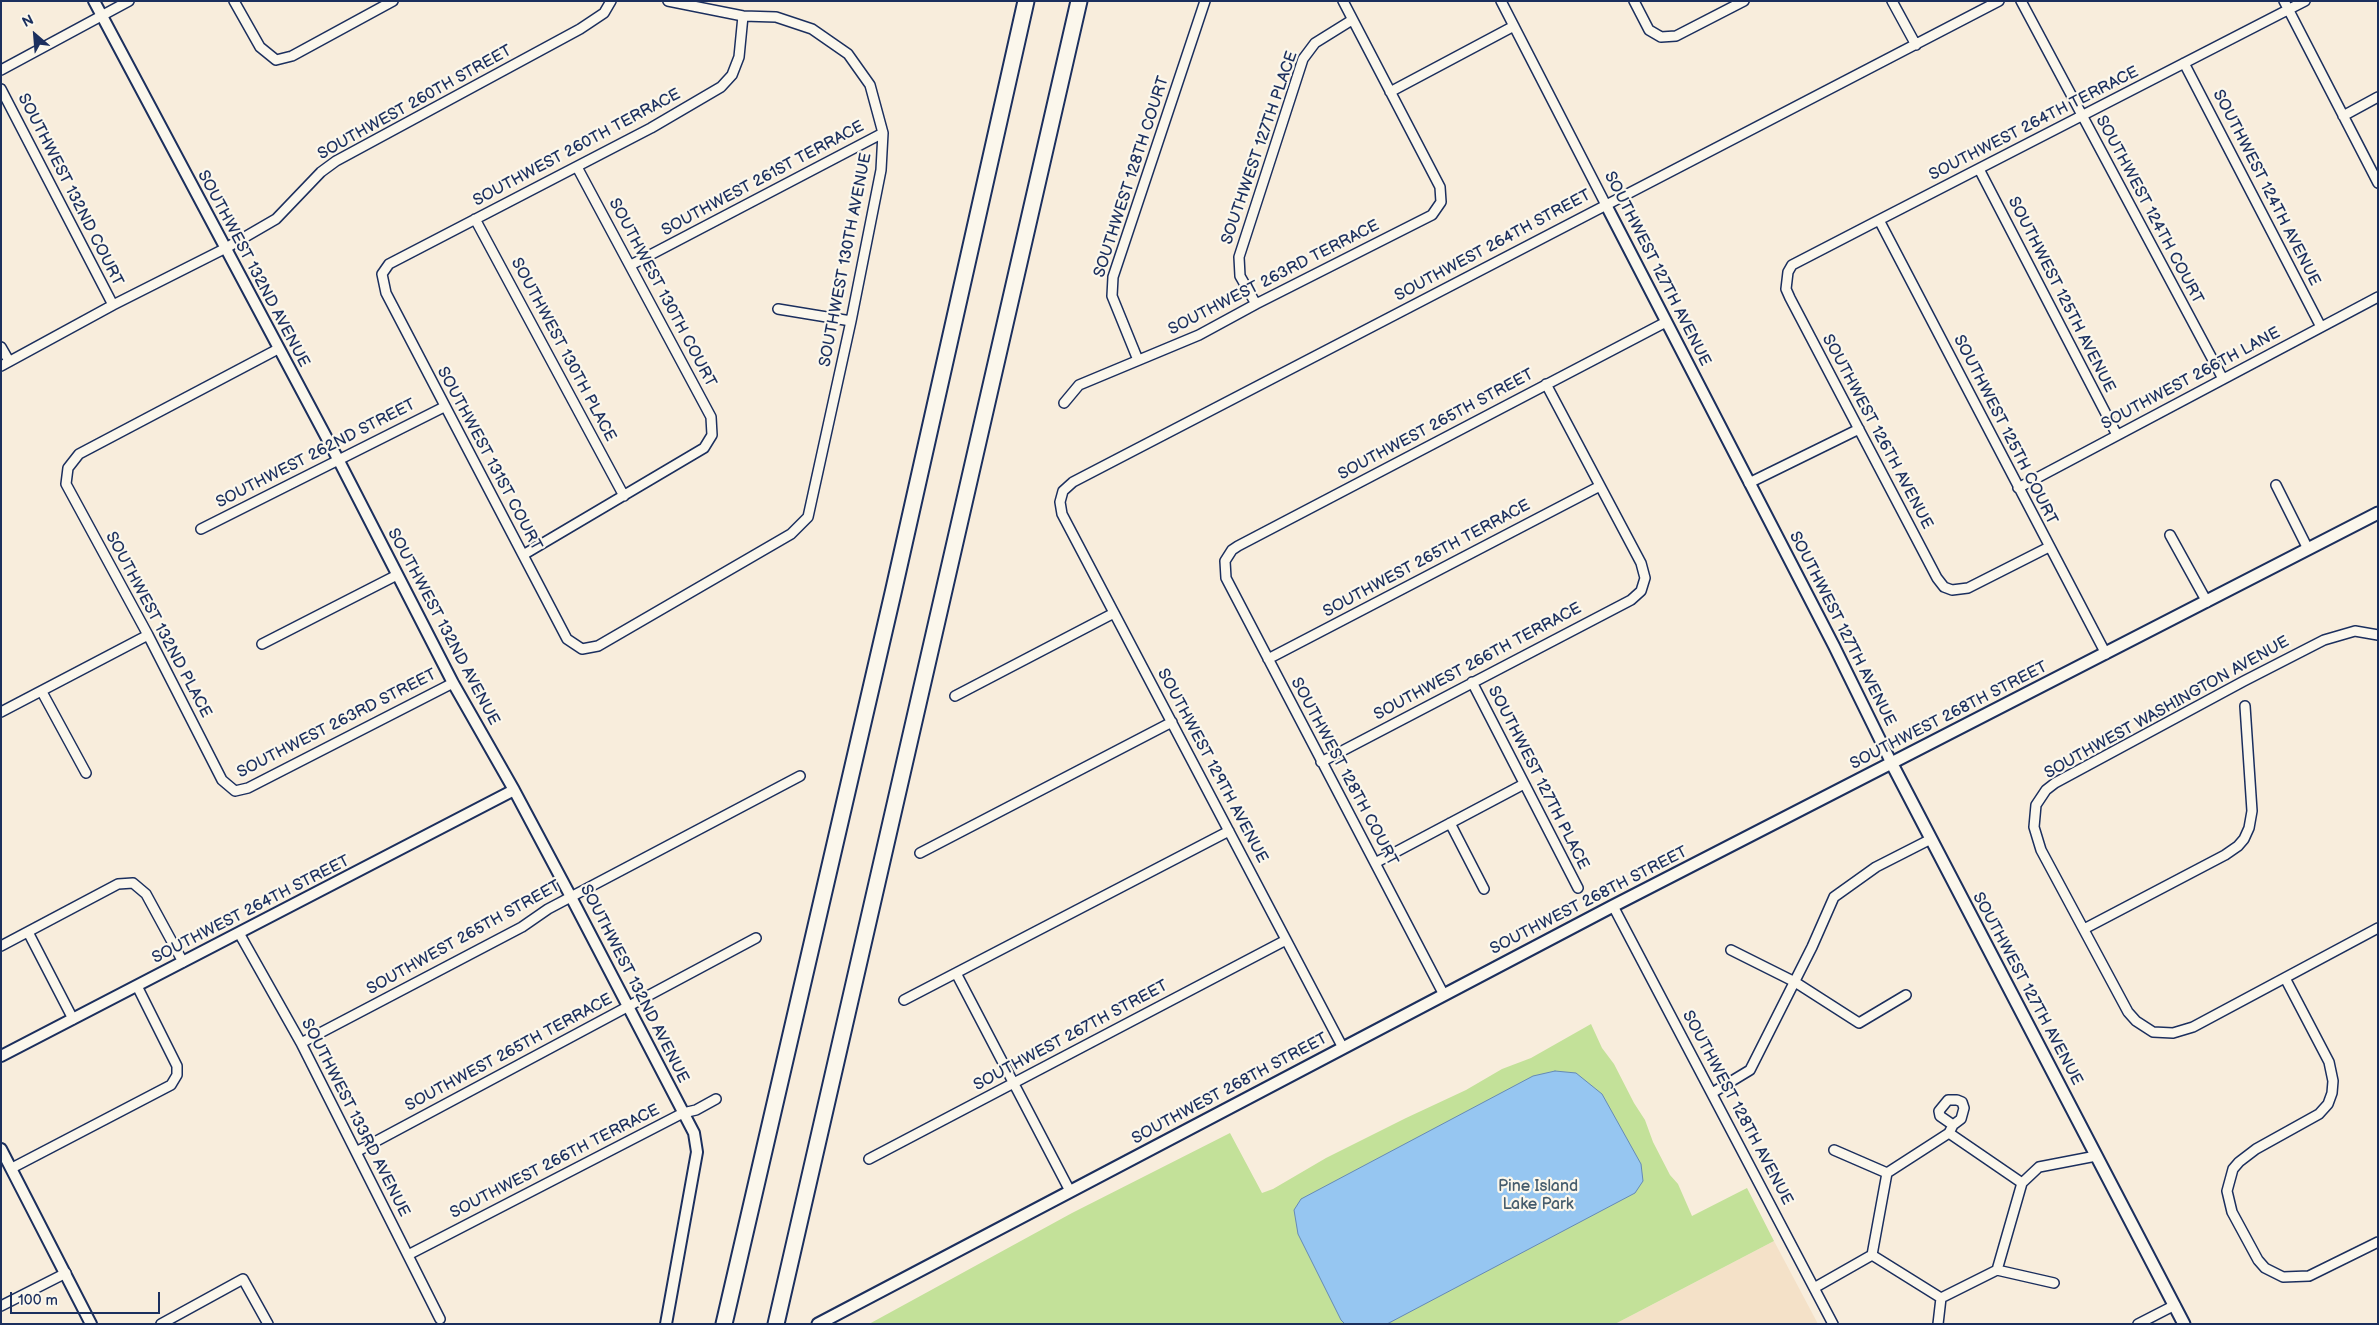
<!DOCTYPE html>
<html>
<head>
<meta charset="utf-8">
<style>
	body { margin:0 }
	#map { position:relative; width:2379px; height:1325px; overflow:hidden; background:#f8eddc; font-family:"Balsamiq Sans",sans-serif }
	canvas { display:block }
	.frame { position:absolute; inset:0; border:2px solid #1b2f5e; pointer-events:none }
	.north { position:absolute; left:10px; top:10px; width:50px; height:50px; -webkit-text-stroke:4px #fbf7ec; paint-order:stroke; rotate:333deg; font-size:14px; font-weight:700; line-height:20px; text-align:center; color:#1b2f5e }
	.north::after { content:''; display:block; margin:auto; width:18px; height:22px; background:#1b2f5e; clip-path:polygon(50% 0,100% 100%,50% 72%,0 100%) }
	.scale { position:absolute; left:10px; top:1292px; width:150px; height:22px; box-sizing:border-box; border:2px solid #1b2f5e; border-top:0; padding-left:6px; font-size:15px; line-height:18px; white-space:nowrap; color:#1b2f5e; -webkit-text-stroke:4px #fbf7ec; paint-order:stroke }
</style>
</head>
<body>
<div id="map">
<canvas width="2379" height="1325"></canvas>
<div class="frame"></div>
<div class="north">N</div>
<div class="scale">100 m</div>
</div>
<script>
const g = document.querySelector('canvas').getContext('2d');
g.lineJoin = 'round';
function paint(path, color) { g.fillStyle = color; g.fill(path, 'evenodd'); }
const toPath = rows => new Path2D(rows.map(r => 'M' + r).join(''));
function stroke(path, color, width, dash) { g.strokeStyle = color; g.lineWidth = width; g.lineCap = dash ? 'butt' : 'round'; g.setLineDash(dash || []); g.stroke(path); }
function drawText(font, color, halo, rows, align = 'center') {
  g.font = font + ' "Balsamiq Sans",sans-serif'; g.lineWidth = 4.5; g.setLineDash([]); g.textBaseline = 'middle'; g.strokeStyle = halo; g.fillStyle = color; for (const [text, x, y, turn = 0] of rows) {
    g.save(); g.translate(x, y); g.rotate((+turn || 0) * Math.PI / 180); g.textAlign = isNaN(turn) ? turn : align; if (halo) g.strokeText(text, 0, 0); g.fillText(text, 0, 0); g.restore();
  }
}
const built = toPath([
	[1774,1241,1818,1324,1615,1324]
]);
const green = toPath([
	[1591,1024,1602,1048,1614,1064,1634,1103,1645,1120,1653,1142,1670,1175,1678,1184,1692,1216,1747,1188,1774,1241,1615,1324,869,1324,1072,1213,1230,1133,1262,1193,1273,1189,1326,1158,1406,1118,1466,1090,1502,1069,1531,1058]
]);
const water = toPath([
	[1555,1071,1576,1073,1602,1094,1641,1164,1643,1181,1635,1193,1387,1324,1345,1324,1341,1320,1298,1234,1294,1210,1301,1199,1533,1076,1555,1071]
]);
const minor = toPath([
	[234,1,260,47,276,60,292,56,393,1],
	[668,1,743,16,776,17,812,29,848,54,870,85,883,133,881,170,851,321,808,517,791,534,598,646,582,649,567,639,523,555,386,293,382,274,389,264,651,128,721,87,732,75,739,57,743,16],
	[1501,1,1606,205],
	[1634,1,1649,30,1661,37,1676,36,1744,1],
	[1892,1,1916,45],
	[2021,1,2223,379],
	[2284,1,2378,183],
	[2184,63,2321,327],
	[1,70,129,1],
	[1,89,113,305],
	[1390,92,1514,26],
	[2343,116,2378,97],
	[1979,169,2117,435],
	[475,219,624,496],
	[1879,220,2106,654],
	[631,265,883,133],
	[1256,304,1240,276,1239,257,1303,59,1315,43,1352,20],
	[778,309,851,321],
	[1,347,9,361],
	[278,349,79,454,68,468,66,484,148,635,222,780,235,791,248,788,453,683],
	[1138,360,1112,296,1113,277,1205,1],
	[1,366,113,305,226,248,276,219,321,172,336,161,580,29,604,13,611,1],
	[1064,403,1079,385,1199,335,1256,304,1432,215,1441,202,1440,187,1343,1],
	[1749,483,1859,429],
	[2276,485,2308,549],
	[2018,488,2378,297],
	[201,529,444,407],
	[2170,535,2207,602],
	[2049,547,1968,588,1952,590,1944,587,1937,578,1790,298,1786,289,1788,272,1792,265,1879,220,2305,1],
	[523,555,704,448,712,435,711,417,577,167],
	[2378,635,2355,631,2324,640,2244,681,2055,783,2046,790,2036,805,2034,827,2041,850,2128,1012,2136,1021,2153,1032,2173,1033,2193,1027,2378,928],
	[262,644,397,575],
	[1268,659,1600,486],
	[1472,682,1578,888],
	[42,692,86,773],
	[955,696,1114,613],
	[1,712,148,635],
	[1321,762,1631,600,1641,591,1645,578,1641,563,1546,384],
	[1450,823,1484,889],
	[920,853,1172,722],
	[1375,863,1524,784],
	[1613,906,1833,1324],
	[2084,929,2225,855,2238,846,2244,839,2249,828,2252,811,2245,706],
	[28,932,73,1019],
	[239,933,301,1043,440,1319],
	[1,946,118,884,133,883,146,894,183,962],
	[1731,950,1795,982,1859,1023,1906,995],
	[956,973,1070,1191],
	[2285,978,2329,1062,2333,1081,2332,1093,2328,1104,2319,1114,2256,1149,2239,1162,2233,1169,2227,1191,2232,1212,2258,1260,2265,1268,2283,1277,2309,1276,2378,1242],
	[1444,995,1226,578,1225,561,1232,550,1238,546,1666,322],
	[904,1000,1229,831],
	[301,1043,522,927,548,909,800,776],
	[1343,1048,1062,514,1060,502,1063,491,1073,482,1999,1],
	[1712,1093,1750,1070,1812,947,1834,897,1876,867,1931,839],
	[1953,1125,1940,1116,1939,1111,1948,1100,1957,1100,1962,1102,1964,1108,1961,1119,1953,1125,1949,1133,2022,1183],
	[1834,1150,1887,1173],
	[356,1152,756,938],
	[869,1159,1286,940],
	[12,1168,171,1085,177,1075,177,1066,137,986],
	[408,1255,683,1113,696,1110,716,1099],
	[1872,1255,1941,1298],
	[1997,1270,2022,1183,2039,1167,2096,1156],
	[1814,1288,1872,1255,1887,1173,1949,1133],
	[1,1306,66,1273],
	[161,1324,243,1279,268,1324],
	[1938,1324,1941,1298,1997,1270,2054,1283],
	[2138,1324,2175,1305]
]);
const tertiary = toPath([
	[94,1,339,461,453,683,514,790,571,897,694,1133,697,1152,666,1324],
	[1606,205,1834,646,1892,764],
	[1,1056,514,790],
	[1,1149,91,1324]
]);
const secondary = toPath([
	[1892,764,2184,1324],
	[818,1324,1613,906,2378,513]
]);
const motorway = toPath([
	[724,1324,893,593,1026,1],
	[776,1324,1079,1]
]);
const streetNames = [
	["SOUTHWEST 260TH STREET",415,103,-29],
	["SOUTHWEST 264TH TERRACE",2034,124,-27],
	["SOUTHWEST 260TH TERRACE",577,148,-28],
	["SOUTHWEST 127TH PLACE",1260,148,-71],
	["SOUTHWEST 128TH COURT",1132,177,-72],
	["SOUTHWEST 261ST TERRACE",763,179,-28],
	["SOUTHWEST 124TH AVENUE",2266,188,63],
	["SOUTHWEST 132ND COURT",70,190,63],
	["SOUTHWEST 124TH COURT",2149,210,62],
	["SOUTHWEST 264TH STREET",1493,246,-28],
	["SOUTHWEST 130TH AVENUE",846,260,-79],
	["SOUTHWEST 132ND AVENUE",253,269,62],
	["SOUTHWEST 127TH AVENUE",1657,269,63],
	["SOUTHWEST 263RD TERRACE",1274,278,-27],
	["SOUTHWEST 130TH COURT",662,293,62],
	["SOUTHWEST 125TH AVENUE",2061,295,63],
	["SOUTHWEST 130TH PLACE",563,350,62],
	["SOUTHWEST 266TH LANE",2191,379,-28],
	["SOUTHWEST 265TH STREET",1436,425,-28],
	["SOUTHWEST 125TH COURT",2005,430,63],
	["SOUTHWEST 126TH AVENUE",1877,432,62],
	["SOUTHWEST 262ND STREET",316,454,-27],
	["SOUTHWEST 131ST COURT",489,459,62],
	["SOUTHWEST 265TH TERRACE",1427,559,-28],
	["SOUTHWEST 132ND PLACE",158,625,62],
	["SOUTHWEST 132ND AVENUE",443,627,62],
	["SOUTHWEST 127TH AVENUE",1842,629,63],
	["SOUTHWEST 266TH TERRACE",1478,662,-28],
	["SOUTHWEST WASHINGTON AVENUE",2167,708,-29],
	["SOUTHWEST 268TH STREET",1949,716,-27],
	["SOUTHWEST 263RD STREET",337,724,-27],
	["SOUTHWEST 129TH AVENUE",1212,766,62],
	["SOUTHWEST 128TH COURT",1344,772,62],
	["SOUTHWEST 127TH PLACE",1538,778,63],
	["SOUTHWEST 268TH STREET",1589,901,-27],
	["SOUTHWEST 264TH STREET",251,910,-27],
	["SOUTHWEST 265TH STREET",464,938,-29],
	["SOUTHWEST 132ND AVENUE",634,984,63],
	["SOUTHWEST 127TH AVENUE",2027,989,62],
	["SOUTHWEST 267TH STREET",1071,1036,-28],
	["SOUTHWEST 265TH TERRACE",509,1053,-28],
	["SOUTHWEST 268TH STREET",1230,1089,-28],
	["SOUTHWEST 128TH AVENUE",1737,1108,62],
	["SOUTHWEST 133RD AVENUE",355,1118,63],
	["SOUTHWEST 266TH TERRACE",555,1162,-27]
];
const parkNames = [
	["Pine Island",1538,1187],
	["Lake Park",1538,1205]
];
paint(built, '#f4e1c8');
paint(green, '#c3e199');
paint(water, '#96c6f1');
stroke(water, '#658ab6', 1);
stroke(minor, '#1b2f5e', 12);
stroke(tertiary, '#1b2f5e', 14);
stroke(secondary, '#1b2f5e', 15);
stroke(motorway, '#1b2f5e', 19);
stroke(minor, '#fbf7ec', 9);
stroke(tertiary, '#fbf7ec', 10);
stroke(secondary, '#fbf7ec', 11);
stroke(motorway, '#fbf7ec', 15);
drawText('16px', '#1b2f5e', '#fbf7ec', streetNames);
drawText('16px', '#455c6d', '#fbf7ec', parkNames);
</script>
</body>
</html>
